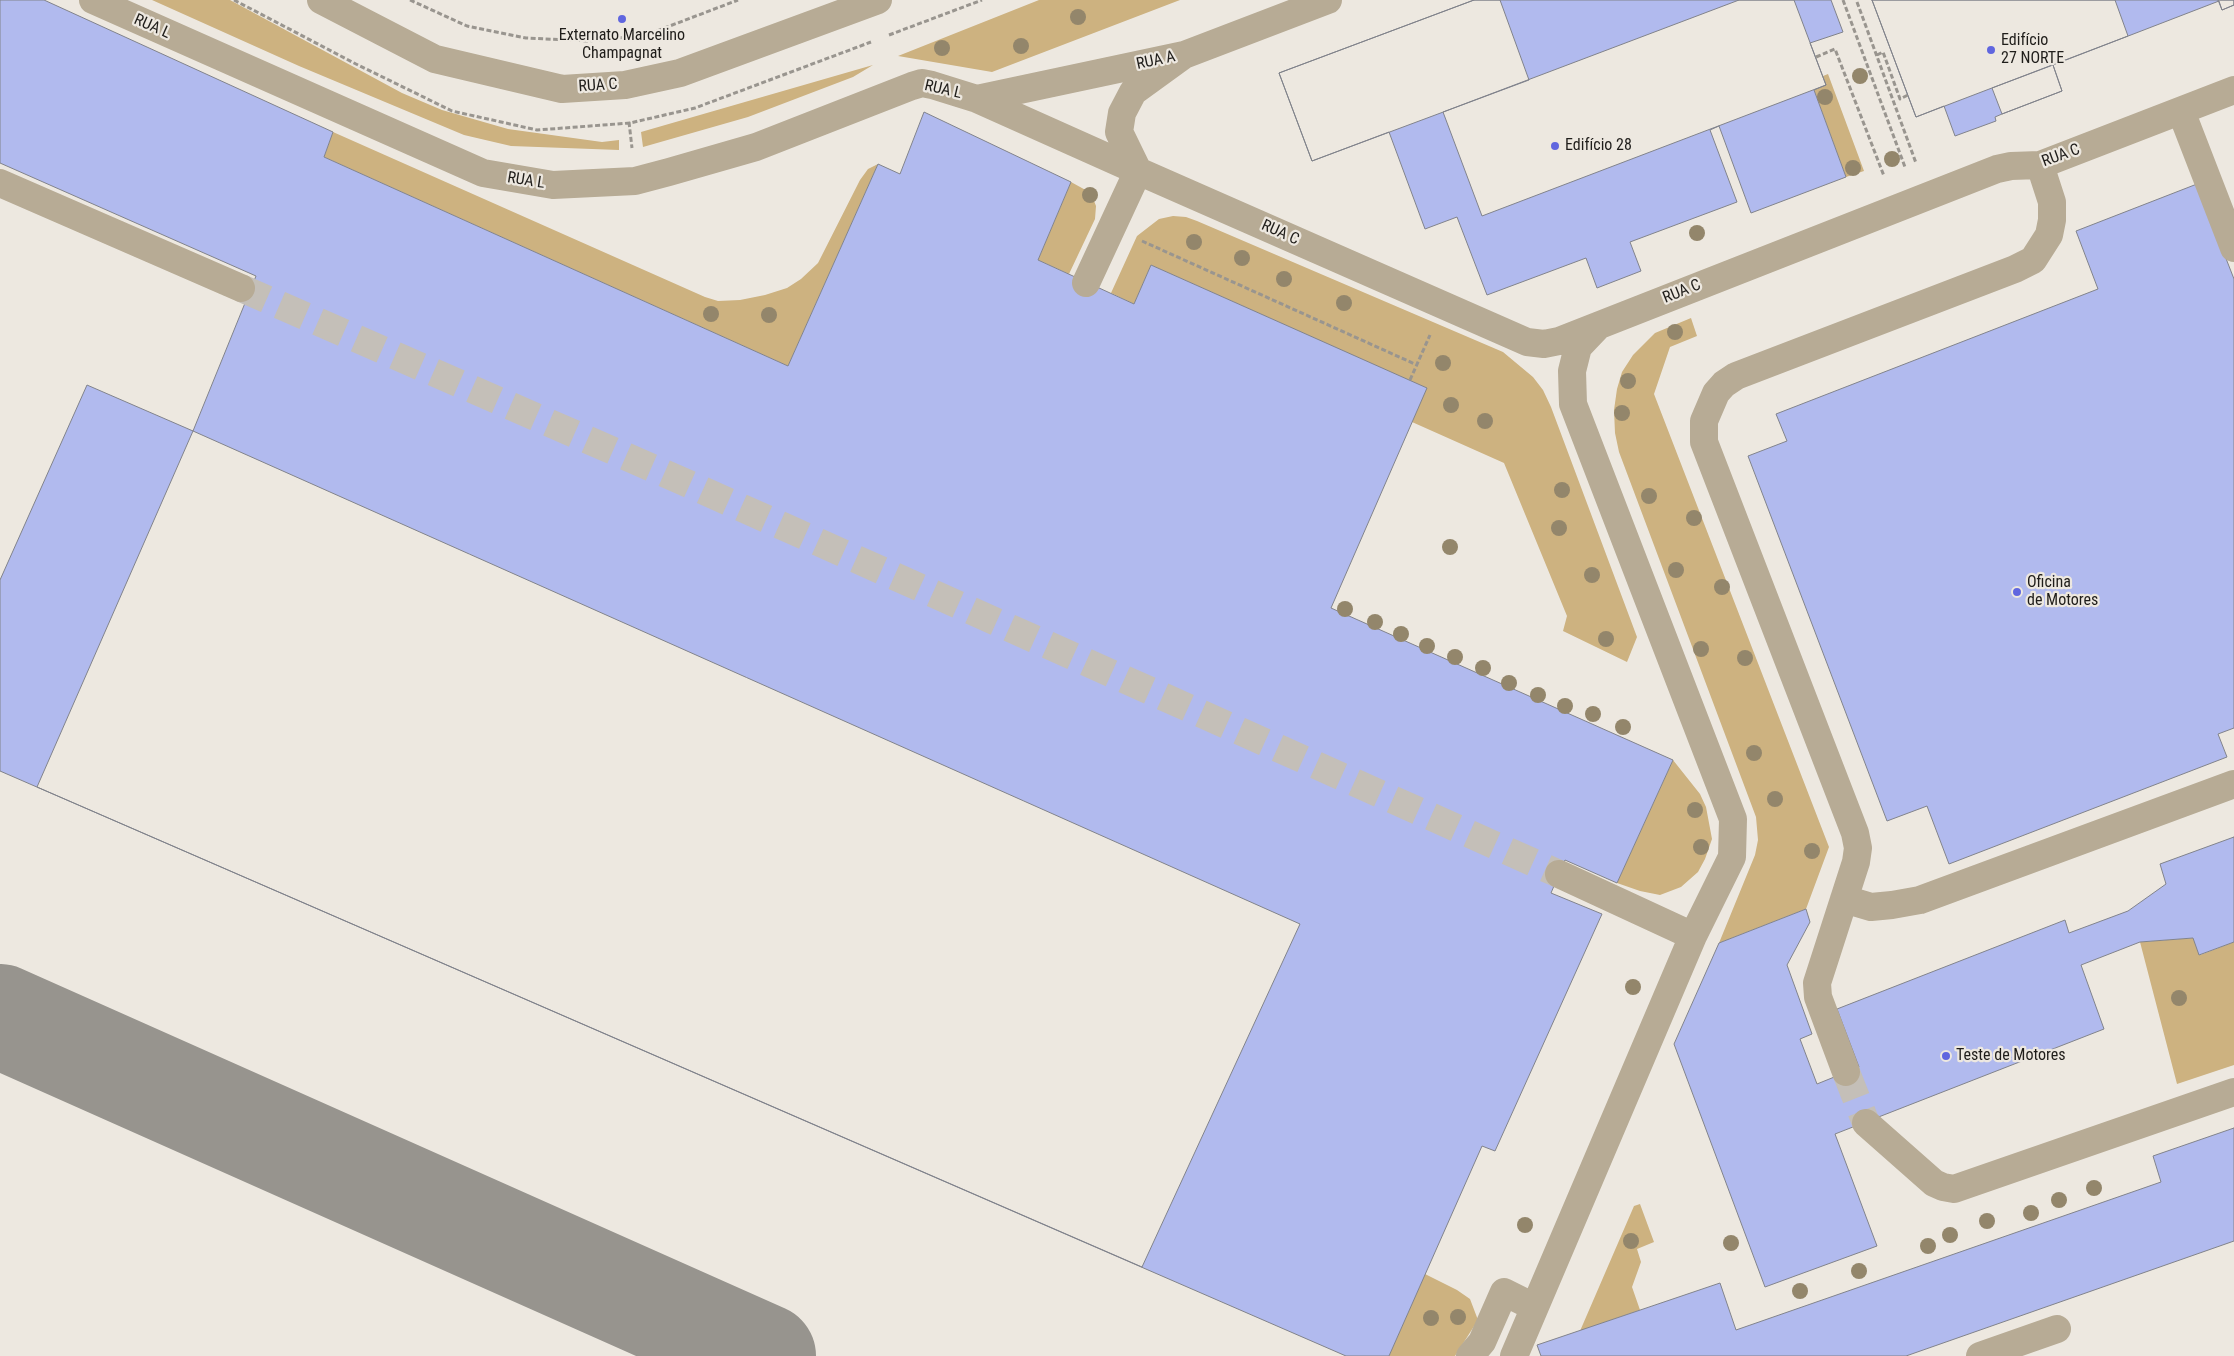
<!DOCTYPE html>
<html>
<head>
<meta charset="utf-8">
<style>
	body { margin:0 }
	canvas { display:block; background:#ede8e0 }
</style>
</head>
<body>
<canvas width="2234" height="1356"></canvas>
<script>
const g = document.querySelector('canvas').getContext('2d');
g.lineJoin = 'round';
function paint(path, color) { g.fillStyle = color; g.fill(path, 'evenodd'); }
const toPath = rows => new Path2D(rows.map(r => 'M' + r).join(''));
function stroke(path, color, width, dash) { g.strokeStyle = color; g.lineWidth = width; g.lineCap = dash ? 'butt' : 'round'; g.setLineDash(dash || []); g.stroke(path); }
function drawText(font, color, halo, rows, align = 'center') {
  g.font = font + ' "Roboto Condensed",sans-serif'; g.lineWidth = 4.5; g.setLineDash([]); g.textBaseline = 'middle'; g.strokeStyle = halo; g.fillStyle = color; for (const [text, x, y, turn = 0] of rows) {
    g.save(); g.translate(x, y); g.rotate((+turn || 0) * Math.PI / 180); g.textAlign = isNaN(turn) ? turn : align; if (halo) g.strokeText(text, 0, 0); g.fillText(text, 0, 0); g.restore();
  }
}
const green = toPath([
	[152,0,230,0,402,93,442,110,508,129,602,142,619,140,619,150,511,146,464,135,299,66],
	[1039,0,1180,0,992,72,898,56],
	[873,65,853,77,748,117,643,147,641,132],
	[1828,74,1864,171,1846,177,1814,90,1826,85,1823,76],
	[333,132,705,297,718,301,740,300,765,295,787,288,801,279,818,263,860,180,868,169,878,164,788,366,324,157],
	[1071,182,1091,193,1096,206,1095,219,1069,274,1038,260],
	[1173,216,1186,217,1197,221,1503,352,1533,377,1543,390,1551,407,1637,637,1627,662,1563,631,1567,616,1504,463,1412,422,1426,388,1151,265,1134,304,1111,293,1137,236,1159,219],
	[1691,318,1697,336,1670,347,1654,394,1829,847,1806,909,1719,943,1755,855,1758,840,1756,817,1619,452,1615,433,1614,410,1617,389,1622,372,1633,355,1655,333],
	[1673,760,1700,794,1706,807,1712,839,1705,859,1698,872,1681,887,1660,895,1640,891,1617,883],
	[2193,938,2200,955,2234,942,2234,1065,2177,1084,2140,942],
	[1640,1204,1654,1242,1637,1249,1641,1262,1632,1287,1640,1310,1580,1331,1634,1206],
	[1425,1274,1457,1290,1470,1299,1478,1320,1455,1356,1389,1356]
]);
const taxiway = toPath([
	[0,1016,764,1356]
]);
const building = toPath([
	[0,0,44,0,333,132,324,157,788,366,878,164,900,174,924,112,1071,182,1038,260,1134,304,1151,265,1427,388,1331,608,1673,760,1617,883,1565,860,1551,893,1602,914,1495,1151,1482,1146,1389,1356,1346,1356,0,771,0,580,87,385,193,431,256,276,0,163,0,0],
	[1474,0,1831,0,1843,32,1810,43,1826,85,1814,90,1846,177,1751,213,1719,126,1710,130,1737,202,1630,242,1641,271,1597,288,1586,258,1487,295,1457,217,1425,229,1389,132,1312,161,1279,73,1474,0],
	[1474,0,1500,0,1529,80,1312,161,1279,73,1474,0],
	[1739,0,1794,0,1826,85,1482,216,1443,112,1739,0],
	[1872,0,2234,0,2234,5,2222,10,2219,1,2053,65,2062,91,2002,114,1995,117,1996,121,1955,136,1944,106,1916,117,1872,0],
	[1872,0,2115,0,2128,36,1916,117,1872,0],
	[2218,0,2234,0,2234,5,2222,10,2218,0],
	[2053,65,2062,91,2002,114,1992,88,2053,65],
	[2197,184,2234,279,2234,728,2218,734,2227,757,1949,864,1927,806,1887,821,1748,456,1787,441,1776,414,2098,289,2076,231,2197,184],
	[193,431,1300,924,1142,1267,37,787,193,431],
	[2234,837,2234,942,2199,955,2193,938,2140,942,2081,965,2104,1029,1835,1134,1877,1246,1765,1287,1674,1044,1719,943,1806,909,1810,922,1787,965,1812,1034,1800,1039,1817,1084,1859,1067,1837,1009,2065,920,2069,933,2128,911,2166,884,2160,864,2234,837],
	[2234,1128,2234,1241,1906,1356,1541,1356,1537,1345,1720,1283,1736,1330,2161,1182,2153,1156,2234,1128]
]);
const minorTunnel = toPath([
	[241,288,682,481,1559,874],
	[1846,1072,1866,1123]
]);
const path = toPath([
	[234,0,356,64,452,111,537,130,630,123,695,108,871,42],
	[410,0,467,26,526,38,589,41,646,35,738,0],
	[1843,0,1905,167],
	[1857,2,1916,163],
	[889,35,982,0],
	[1877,55,1883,52,1900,99,1908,95],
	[1816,57,1835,49,1884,176],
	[629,122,632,148],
	[1142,241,1417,365],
	[1410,380,1430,335]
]);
const minor = toPath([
	[93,0,483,173,553,185,635,181,669,172,756,147,912,86,922,83,932,85,977,99,1138,171,1086,283],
	[321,0,435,59,562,89,625,85,680,73,878,0],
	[1184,55,1133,92,1122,113,1119,132,1138,171,1527,342,1544,344,1559,341,1997,169,2011,166,2040,165,2234,90],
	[977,99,1184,55,1328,0],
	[2181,111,2234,248],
	[0,183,241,288],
	[1559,874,1693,936,1732,857,1733,819,1573,404,1572,371,1578,347,1598,326],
	[1844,899,1871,907,1892,905,1920,900,2234,784],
	[1846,1072,1818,997,1817,983,1856,862,1858,848,1855,833,1704,442,1704,421,1716,393,1724,384,1736,376,2015,269,2033,260,2049,235,2052,220,2052,202,2040,165],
	[1866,1123,1934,1183,1943,1187,1954,1189,2234,1092],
	[1470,1356,1482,1342,1504,1292,1534,1307],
	[1514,1356,1693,936],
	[1980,1356,2057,1329]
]);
const trees = [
	[1078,17],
	[1021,46],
	[942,48],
	[1860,76],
	[1825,97],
	[1892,159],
	[1853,168],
	[1090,195],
	[1697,233],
	[1194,242],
	[1242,258],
	[1284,279],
	[1344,303],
	[711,314],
	[769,315],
	[1675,332],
	[1443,363],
	[1628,381],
	[1451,405],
	[1622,413],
	[1485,421],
	[1562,490],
	[1649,496],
	[1694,518],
	[1559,528],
	[1450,547],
	[1676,570],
	[1592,575],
	[1722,587],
	[1345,609],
	[1375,622],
	[1401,634],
	[1606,639],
	[1427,646],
	[1701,649],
	[1455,657],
	[1745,658],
	[1483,668],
	[1509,683],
	[1538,695],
	[1565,706],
	[1593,714],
	[1623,727],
	[1754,753],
	[1775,799],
	[1695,810],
	[1701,847],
	[1812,851],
	[1633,987],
	[2179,998],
	[2094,1188],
	[2059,1200],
	[2031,1213],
	[1987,1221],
	[1525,1225],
	[1950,1235],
	[1631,1241],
	[1731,1243],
	[1928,1246],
	[1859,1271],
	[1800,1291],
	[1458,1317],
	[1431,1318]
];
const markers = [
	[622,19,5,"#6066df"],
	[1991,50,5,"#6066df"],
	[1555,146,5,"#6066df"],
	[2017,592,5,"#6066df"],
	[1946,1056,5,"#6066df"]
];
const streetNames = [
	["RUA L",152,27,24],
	["RUA A",1156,61,-12],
	["RUA C",598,86,-4],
	["RUA L",943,90,13],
	["RUA C",2061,156,-20],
	["RUA L",526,181,9],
	["RUA C",1280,233,24],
	["RUA C",1682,292,-22]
];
const poiNames = [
	["Externato Marcelino",622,36,"center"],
	["Champagnat",622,54,"center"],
	["Edifício",2001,41],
	["27 NORTE",2001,59],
	["Edifício 28",1565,146],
	["Oficina",2027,583],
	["de Motores",2027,601],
	["Teste de Motores",1956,1056]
];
paint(green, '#cdb280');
stroke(taxiway, '#97948e', 104);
paint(building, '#b1baee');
stroke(building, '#81838b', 1);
stroke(minorTunnel, '#c4bfb8', 28, [28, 14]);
stroke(path, '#99958f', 3, [5, 2.5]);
stroke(minor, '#b7ab95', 28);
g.fillStyle = '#93866b';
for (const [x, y] of trees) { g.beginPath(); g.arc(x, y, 8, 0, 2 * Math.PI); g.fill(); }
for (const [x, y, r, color] of markers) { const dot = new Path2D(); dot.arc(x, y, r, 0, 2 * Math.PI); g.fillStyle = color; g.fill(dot); stroke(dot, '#ede8e0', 2); }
drawText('16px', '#1f1d1a', '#ede8e0', streetNames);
drawText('16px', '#1f1d1a', '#ede8e0', poiNames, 'left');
</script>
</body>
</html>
